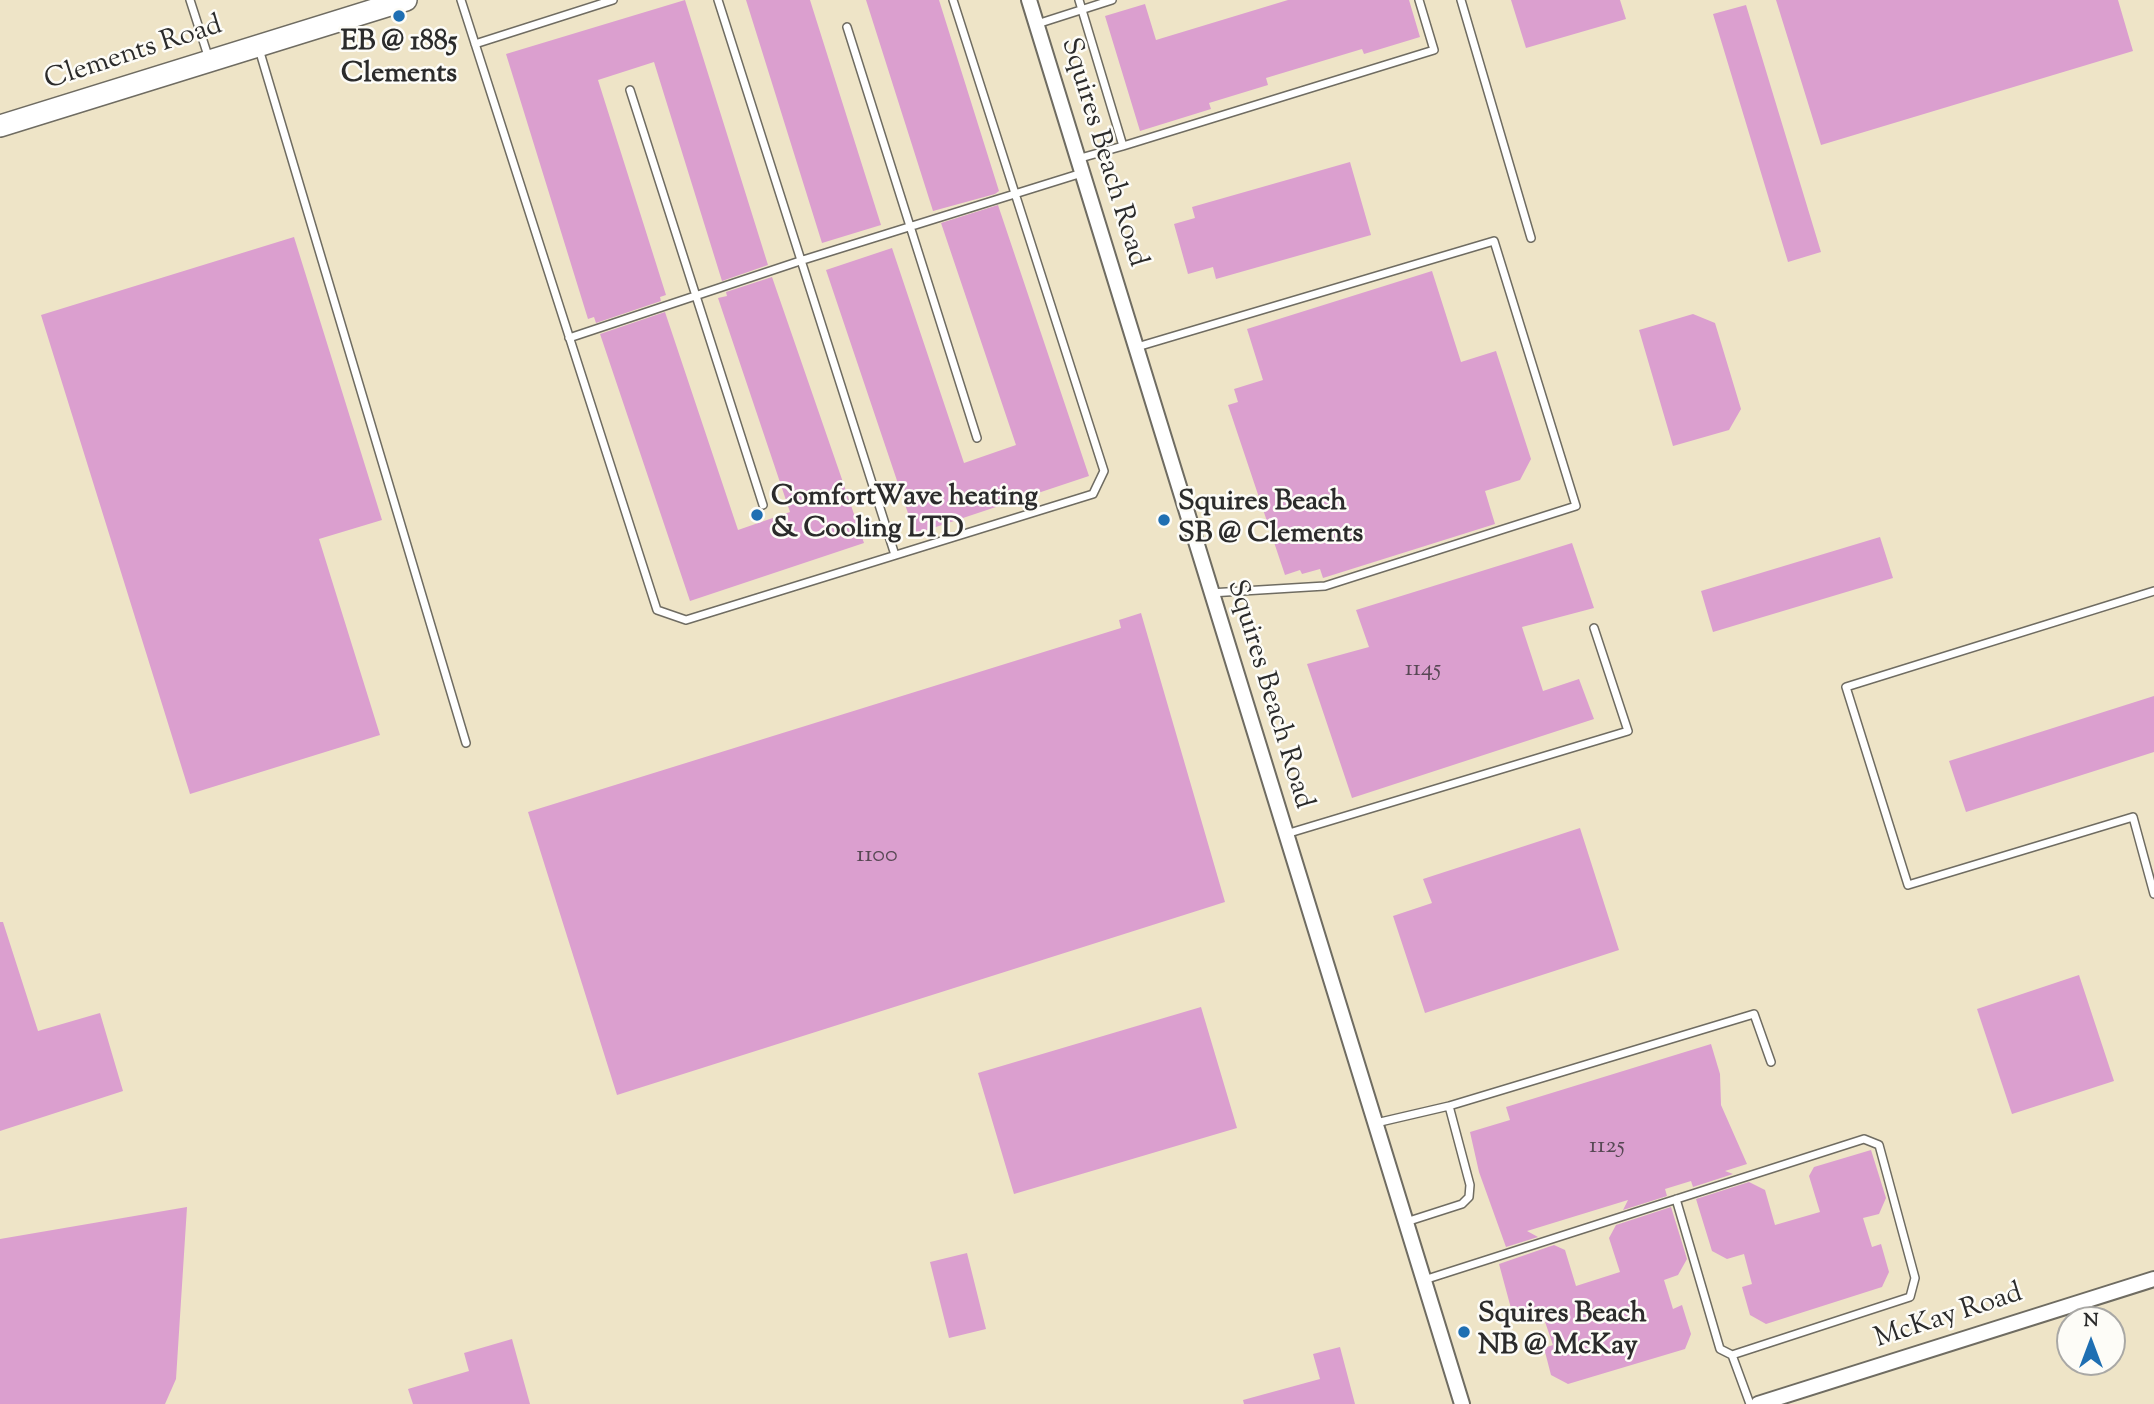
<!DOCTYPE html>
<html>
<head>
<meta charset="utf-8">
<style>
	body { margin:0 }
	#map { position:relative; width:2154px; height:1404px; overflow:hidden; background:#eee4c7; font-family:"Sorts Mill Goudy",serif }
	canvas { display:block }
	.north { position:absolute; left:2056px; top:1306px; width:70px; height:70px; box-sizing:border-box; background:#fdfcf7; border:2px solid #a9a8a5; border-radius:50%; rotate:0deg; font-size:19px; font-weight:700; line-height:28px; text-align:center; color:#2b2b2b }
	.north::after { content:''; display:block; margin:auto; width:24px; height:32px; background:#1f6fb2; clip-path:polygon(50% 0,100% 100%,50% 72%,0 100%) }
</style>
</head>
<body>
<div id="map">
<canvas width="2154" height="1404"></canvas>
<div class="north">N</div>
</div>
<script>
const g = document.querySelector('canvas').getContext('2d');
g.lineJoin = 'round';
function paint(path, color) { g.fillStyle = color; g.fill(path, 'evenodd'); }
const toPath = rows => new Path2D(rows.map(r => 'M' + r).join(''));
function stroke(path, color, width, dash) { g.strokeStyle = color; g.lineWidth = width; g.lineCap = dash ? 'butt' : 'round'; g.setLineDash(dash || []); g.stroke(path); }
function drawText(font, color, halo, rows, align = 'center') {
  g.font = font + ' "Sorts Mill Goudy",serif'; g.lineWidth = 5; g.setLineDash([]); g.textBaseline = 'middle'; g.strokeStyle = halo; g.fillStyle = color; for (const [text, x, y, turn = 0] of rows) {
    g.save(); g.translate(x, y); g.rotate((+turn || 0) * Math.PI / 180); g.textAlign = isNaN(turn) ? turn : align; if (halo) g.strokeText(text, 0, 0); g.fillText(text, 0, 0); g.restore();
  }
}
const building = toPath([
	[685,0,768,265,722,281,654,62,598,80,666,295,660,297,661,301,596,323,594,317,588,319,506,54],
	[746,0,810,0,881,225,822,243],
	[866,0,939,0,999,191,995,194,933,211],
	[1288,0,1409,0,1420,37,1364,54,1362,49,1266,78,1268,85,1209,103,1211,109,1140,131,1105,16,1145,4,1156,40],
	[1511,0,1620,0,1626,19,1526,48],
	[1776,0,2118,0,2133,51,1821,145],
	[1746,5,1821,252,1788,262,1713,14],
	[1350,162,1371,235,1216,279,1213,267,1188,274,1174,224,1195,218,1192,207],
	[998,205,1089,476,915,534,826,270,892,248,964,463,1016,445,941,223],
	[294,237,382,520,319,539,380,735,190,794,41,315],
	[1432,271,1461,362,1496,351,1531,459,1520,480,1485,491,1495,524,1323,578,1320,569,1302,574,1300,570,1285,575,1228,405,1238,402,1234,389,1263,380,1247,329],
	[772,277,864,543,690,601,600,334,665,312,738,530,790,512,718,298,727,296,726,292],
	[1693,314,1715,323,1741,409,1729,430,1673,446,1639,330],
	[1880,537,1893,578,1713,632,1701,591],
	[1572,543,1594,608,1522,627,1543,691,1579,679,1594,719,1352,798,1307,664,1369,647,1356,610],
	[1141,613,1225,902,617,1095,528,812,1121,628,1119,620],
	[2154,696,2154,752,1966,812,1949,761],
	[1580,828,1619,950,1425,1013,1393,916,1432,903,1423,879],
	[0,922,3,922,38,1031,100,1013,123,1091,0,1131],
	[2079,975,2114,1081,2012,1114,1977,1009],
	[1201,1007,1237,1128,1014,1194,978,1073],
	[1711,1044,1720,1074,1721,1105,1747,1164,1725,1171,1733,1174,1693,1187,1691,1181,1665,1189,1667,1196,1623,1210,1628,1200,1527,1231,1538,1237,1506,1247,1479,1172,1470,1132,1510,1120,1506,1107],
	[1871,1150,1886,1198,1879,1214,1863,1218,1872,1247,1881,1244,1889,1272,1882,1287,1766,1324,1750,1315,1742,1287,1752,1284,1744,1254,1727,1259,1712,1251,1696,1199,1749,1182,1765,1190,1775,1225,1820,1212,1809,1176,1814,1167],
	[187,1207,176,1379,165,1404,0,1404,0,1239],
	[1671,1207,1687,1259,1678,1275,1664,1280,1673,1309,1682,1305,1691,1334,1685,1349,1568,1384,1551,1375,1544,1348,1553,1345,1543,1316,1529,1321,1512,1312,1499,1264,1554,1245,1565,1250,1576,1286,1620,1272,1609,1238,1616,1225],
	[967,1253,986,1329,949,1338,930,1262],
	[512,1339,530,1404,413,1404,408,1389,469,1371,464,1353],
	[1340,1347,1355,1404,1244,1404,1243,1400,1320,1379,1313,1354]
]);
const lane = toPath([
	[190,0,209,59],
	[461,0,657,610,686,620,1093,494,1104,471,953,0],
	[718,0,895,555],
	[1079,0,1123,146,1434,50,1419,0],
	[1461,0,1531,238],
	[1037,24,1112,0],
	[847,27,977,438],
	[475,44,613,0],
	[259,49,466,743],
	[630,90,763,505],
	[1077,159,1123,146],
	[569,338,803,260,1082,173],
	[1137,347,1494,241,1576,506,1325,586,1210,593],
	[2154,591,1846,687,1908,885,2133,817,2154,894],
	[1286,834,1628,731,1594,628],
	[1376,1123,1449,1106,1754,1014,1771,1062],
	[1676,1199,1720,1349,1732,1355],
	[1406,1222,1462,1204,1469,1197,1470,1185,1449,1106],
	[1424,1280,1864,1139,1879,1145,1915,1278,1910,1297,1732,1355,1750,1404]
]);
const street = toPath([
	[1029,0,1462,1404],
	[1758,1404,2154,1279]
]);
const secondary = toPath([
	[0,126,406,0]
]);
const markers = [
	[399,16,7,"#1f6fb2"],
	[757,515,7,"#1f6fb2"],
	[1164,520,7,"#1f6fb2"],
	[1464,1332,7,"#1f6fb2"]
];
const numberNames = [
	["1145",1423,671],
	["1100",877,857],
	["1125",1607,1148]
];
const poiNames = [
	["EB @ 1885",399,44,"center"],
	["Clements",399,76,"center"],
	["ComfortWave heating",771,499],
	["& Cooling LTD",771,531],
	["Squires Beach",1178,504],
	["SB @ Clements",1178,536],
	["Squires Beach",1478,1316],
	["NB @ McKay",1478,1348]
];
const streetNames = [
	["Clements Road",134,55,-18],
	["Squires Beach Road",1102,153,73],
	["Squires Beach Road",1268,695,73],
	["McKay Road",1949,1318,-18]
];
paint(building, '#db9fcf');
stroke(lane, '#6f6c62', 10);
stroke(street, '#6f6c62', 18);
stroke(secondary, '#6f6c62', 24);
stroke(lane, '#fff', 7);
stroke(street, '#fff', 14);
stroke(secondary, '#fff', 21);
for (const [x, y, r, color] of markers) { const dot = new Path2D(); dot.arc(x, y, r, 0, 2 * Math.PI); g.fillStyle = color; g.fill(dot); stroke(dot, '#fdfcf7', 2.5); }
drawText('24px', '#574854', null, numberNames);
drawText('bold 28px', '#2b2b2b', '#fdfcf7', poiNames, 'left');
drawText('28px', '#2b2b2b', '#fdfcf7', streetNames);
</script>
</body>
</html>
